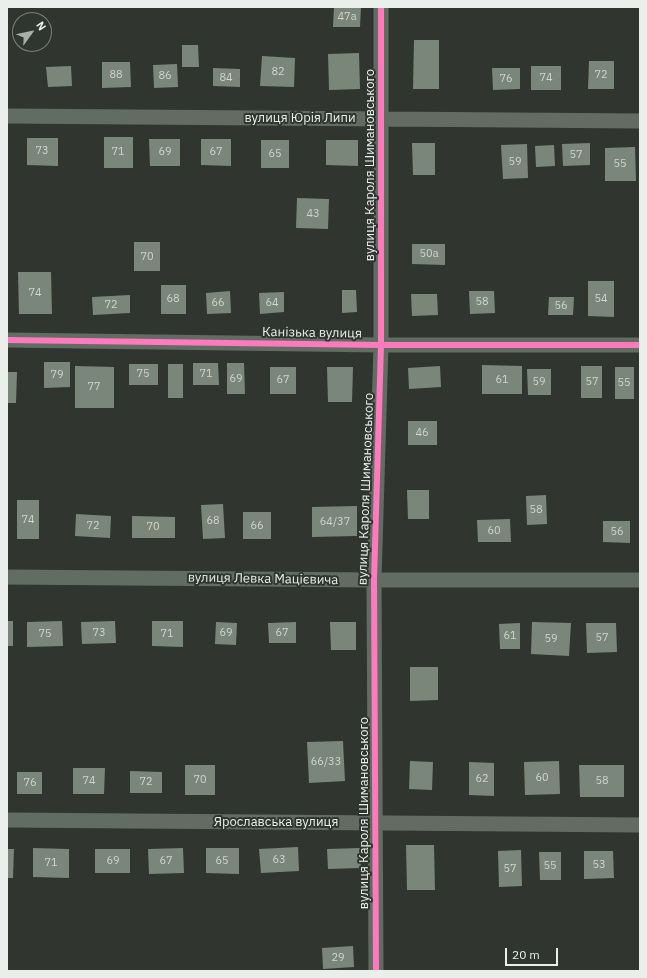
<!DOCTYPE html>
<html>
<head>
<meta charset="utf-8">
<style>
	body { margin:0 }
	#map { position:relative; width:647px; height:978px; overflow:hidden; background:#303530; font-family:"IBM Plex Sans",sans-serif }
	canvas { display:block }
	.frame { position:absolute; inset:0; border:8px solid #eaefeb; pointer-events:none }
	.north { position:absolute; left:12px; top:12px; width:40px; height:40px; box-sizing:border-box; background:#2f362f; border:1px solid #7a807a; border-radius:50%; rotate:57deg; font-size:11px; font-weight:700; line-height:16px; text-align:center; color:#eaefeb }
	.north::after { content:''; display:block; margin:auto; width:14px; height:18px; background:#a9aeaa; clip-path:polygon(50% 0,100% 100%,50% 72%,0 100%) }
	.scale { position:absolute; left:505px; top:948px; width:53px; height:18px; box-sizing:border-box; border:2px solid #eaefeb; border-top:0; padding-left:5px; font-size:12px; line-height:14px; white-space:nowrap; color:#eaefeb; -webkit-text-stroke:3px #2f362f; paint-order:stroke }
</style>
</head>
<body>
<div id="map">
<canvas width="647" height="978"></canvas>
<div class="frame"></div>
<div class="north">N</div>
<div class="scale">20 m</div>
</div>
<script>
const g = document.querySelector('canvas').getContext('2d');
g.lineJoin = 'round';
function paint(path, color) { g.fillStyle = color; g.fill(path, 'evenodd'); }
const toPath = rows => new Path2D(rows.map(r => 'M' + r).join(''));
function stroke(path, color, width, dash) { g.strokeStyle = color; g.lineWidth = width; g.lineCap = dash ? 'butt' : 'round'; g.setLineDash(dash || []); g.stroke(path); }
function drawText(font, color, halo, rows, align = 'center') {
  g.font = font + ' "IBM Plex Sans",sans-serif'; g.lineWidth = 4; g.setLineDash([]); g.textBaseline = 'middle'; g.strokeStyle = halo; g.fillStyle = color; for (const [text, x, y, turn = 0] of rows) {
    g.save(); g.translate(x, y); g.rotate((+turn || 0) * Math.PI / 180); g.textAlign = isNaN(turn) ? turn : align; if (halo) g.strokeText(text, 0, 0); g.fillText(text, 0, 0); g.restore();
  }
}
const building = toPath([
	[334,7,361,7,360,27,333,27],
	[414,40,439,40,439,89,413,89],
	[182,45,198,45,199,67,182,67],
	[359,53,360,89,329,90,328,54],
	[262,56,295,58,294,87,260,86],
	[589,61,614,61,614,89,588,89],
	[102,62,130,62,131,87,102,88],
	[177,64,178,87,154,88,153,65],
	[71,66,72,86,48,87,46,67],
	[531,66,561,66,561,90,531,90],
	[213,68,240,69,240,87,213,86],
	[492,68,520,68,520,89,493,90],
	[104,137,133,137,133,168,104,168],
	[27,138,58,138,58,166,27,165],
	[149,139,180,139,180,166,150,166],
	[201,139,231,139,231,166,201,165],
	[261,140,289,140,289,168,261,168],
	[326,140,358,140,358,166,326,165],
	[412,143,435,143,435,175,413,175],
	[590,143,590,165,563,166,562,144],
	[527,144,528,178,503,179,501,145],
	[554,145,555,166,536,167,535,146],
	[635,147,636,181,605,181,605,148],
	[297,198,329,199,328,229,296,228],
	[134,242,160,242,160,271,134,271],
	[412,244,445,244,445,265,412,264],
	[18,272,51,272,52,314,19,314],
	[588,281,614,281,614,317,588,316],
	[161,285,186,285,186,314,161,314],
	[342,290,356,290,357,312,342,313],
	[230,291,231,313,207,314,206,293],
	[469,291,494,291,495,313,470,314],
	[284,292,284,312,260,314,259,293],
	[411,294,437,294,438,315,412,316],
	[130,295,130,313,93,315,92,297],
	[549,297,574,297,573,315,548,315],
	[44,362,70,362,70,387,44,388],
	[193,363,218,363,219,385,193,385],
	[227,363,244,363,245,394,227,394],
	[129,364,158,364,158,385,129,385],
	[168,364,183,364,183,398,168,398],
	[482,365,522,366,522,394,482,394],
	[75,366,114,367,114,408,75,408],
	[440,366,441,387,409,389,408,368],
	[581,366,602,366,602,398,581,398],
	[270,367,296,367,296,394,270,394],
	[327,367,353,367,352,402,328,402],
	[615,367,634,367,634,399,615,399],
	[527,369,551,369,551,395,528,395],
	[7,372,17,372,16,403,7,403],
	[408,421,437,421,437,445,408,445],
	[407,490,429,490,429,519,408,519],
	[546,495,547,524,527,525,526,496],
	[17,500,39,500,39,539,17,539],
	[223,504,225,538,203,539,201,505],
	[357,506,357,536,312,537,312,507],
	[243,512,271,512,271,539,243,539],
	[76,514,111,516,110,538,75,536],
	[132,516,175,517,175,538,132,538],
	[510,519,511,542,478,542,477,520],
	[603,521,630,521,630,543,603,542],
	[7,621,13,621,13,646,7,646],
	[62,621,63,646,27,647,27,622],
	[115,621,116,643,82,644,81,622],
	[152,621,183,621,183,647,152,646],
	[216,622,237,623,236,645,215,644],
	[296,622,296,643,269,643,268,623],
	[330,622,356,622,356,650,331,650],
	[532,622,571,623,569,656,531,654],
	[520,623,520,649,500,649,499,624],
	[586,623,616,623,617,652,587,653],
	[410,667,438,667,438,700,410,701],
	[343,741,345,781,309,783,307,742],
	[410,761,433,762,432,790,409,789],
	[559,761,560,794,525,795,524,762],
	[469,762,494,763,494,796,469,795],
	[185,765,215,765,215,795,185,795],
	[579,765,624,765,624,797,580,797],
	[73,768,105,768,104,794,73,794],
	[130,771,162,772,162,793,130,793],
	[17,772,42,772,42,794,17,794],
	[406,845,434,845,435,890,407,890],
	[298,847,299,871,261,873,259,849],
	[33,848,69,849,69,878,33,877],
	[183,848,184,873,149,874,148,849],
	[206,848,239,848,239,874,206,873],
	[360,848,361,868,328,869,327,849],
	[7,849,14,849,13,878,7,878],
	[95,849,130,849,130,873,95,873],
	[521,850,522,886,499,887,498,851],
	[584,851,613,851,614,878,584,879],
	[539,852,561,852,561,880,540,880],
	[353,946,354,967,323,969,322,948]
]);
const street = toPath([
	[7,116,640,121],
	[7,340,381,345,640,345],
	[7,577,374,580,640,580],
	[7,820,640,825],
	[376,971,374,580,381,345,381,7]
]);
const cycleway = toPath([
	[7,340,381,345,640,345],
	[376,971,374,580,381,345,381,7]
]);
const numberNames = [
	["47а",347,17],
	["82",278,72],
	["88",116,75],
	["72",601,75],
	["86",165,76],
	["84",226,78],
	["74",546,78],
	["76",506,79],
	["73",42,151],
	["71",118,152],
	["69",165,152],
	["67",216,152],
	["65",275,154],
	["57",576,155],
	["59",515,162],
	["55",620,164],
	["43",313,214],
	["50а",429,254],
	["70",147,257],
	["74",35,293],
	["68",173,299],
	["54",601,299],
	["58",482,302],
	["66",218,303],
	["64",272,303],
	["72",111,305],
	["56",561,306],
	["75",143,374],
	["71",206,374],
	["79",57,375],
	["69",236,379],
	["67",283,380],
	["61",502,380],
	["59",539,382],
	["57",592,382],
	["55",624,383],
	["77",94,387],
	["46",422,433],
	["58",536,510],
	["74",28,520],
	["68",213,521],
	["64/37",335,522],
	["72",93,526],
	["66",257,526],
	["70",153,527],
	["60",494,531],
	["56",617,532],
	["73",99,633],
	["69",226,633],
	["67",282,633],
	["75",45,634],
	["71",167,634],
	["61",510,636],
	["57",602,638],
	["59",551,639],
	["66/33",326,762],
	["60",542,778],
	["62",482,779],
	["70",200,780],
	["74",89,781],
	["58",602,781],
	["72",146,782],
	["76",30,783],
	["63",279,860],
	["69",113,861],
	["67",166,861],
	["65",222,861],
	["71",51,863],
	["53",599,865],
	["55",550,866],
	["57",510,869],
	["29",338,958]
];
const streetNames = [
	["вулиця Юрія Липи",300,118],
	["вулиця Кароля Шимановського",370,165,-90],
	["Канізька вулиця",312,333,1],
	["вулиця Кароля Шимановського",366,489,-88],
	["вулиця Левка Мацієвича",263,579,1],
	["вулиця Кароля Шимановського",364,813,-90],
	["Ярославська вулиця",276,822]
];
paint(building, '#7b867b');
stroke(street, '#626c63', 15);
stroke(cycleway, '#fd7abc', 6);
drawText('11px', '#ced5cf', null, numberNames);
drawText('13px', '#eaefeb', '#2f362f', streetNames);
</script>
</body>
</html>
